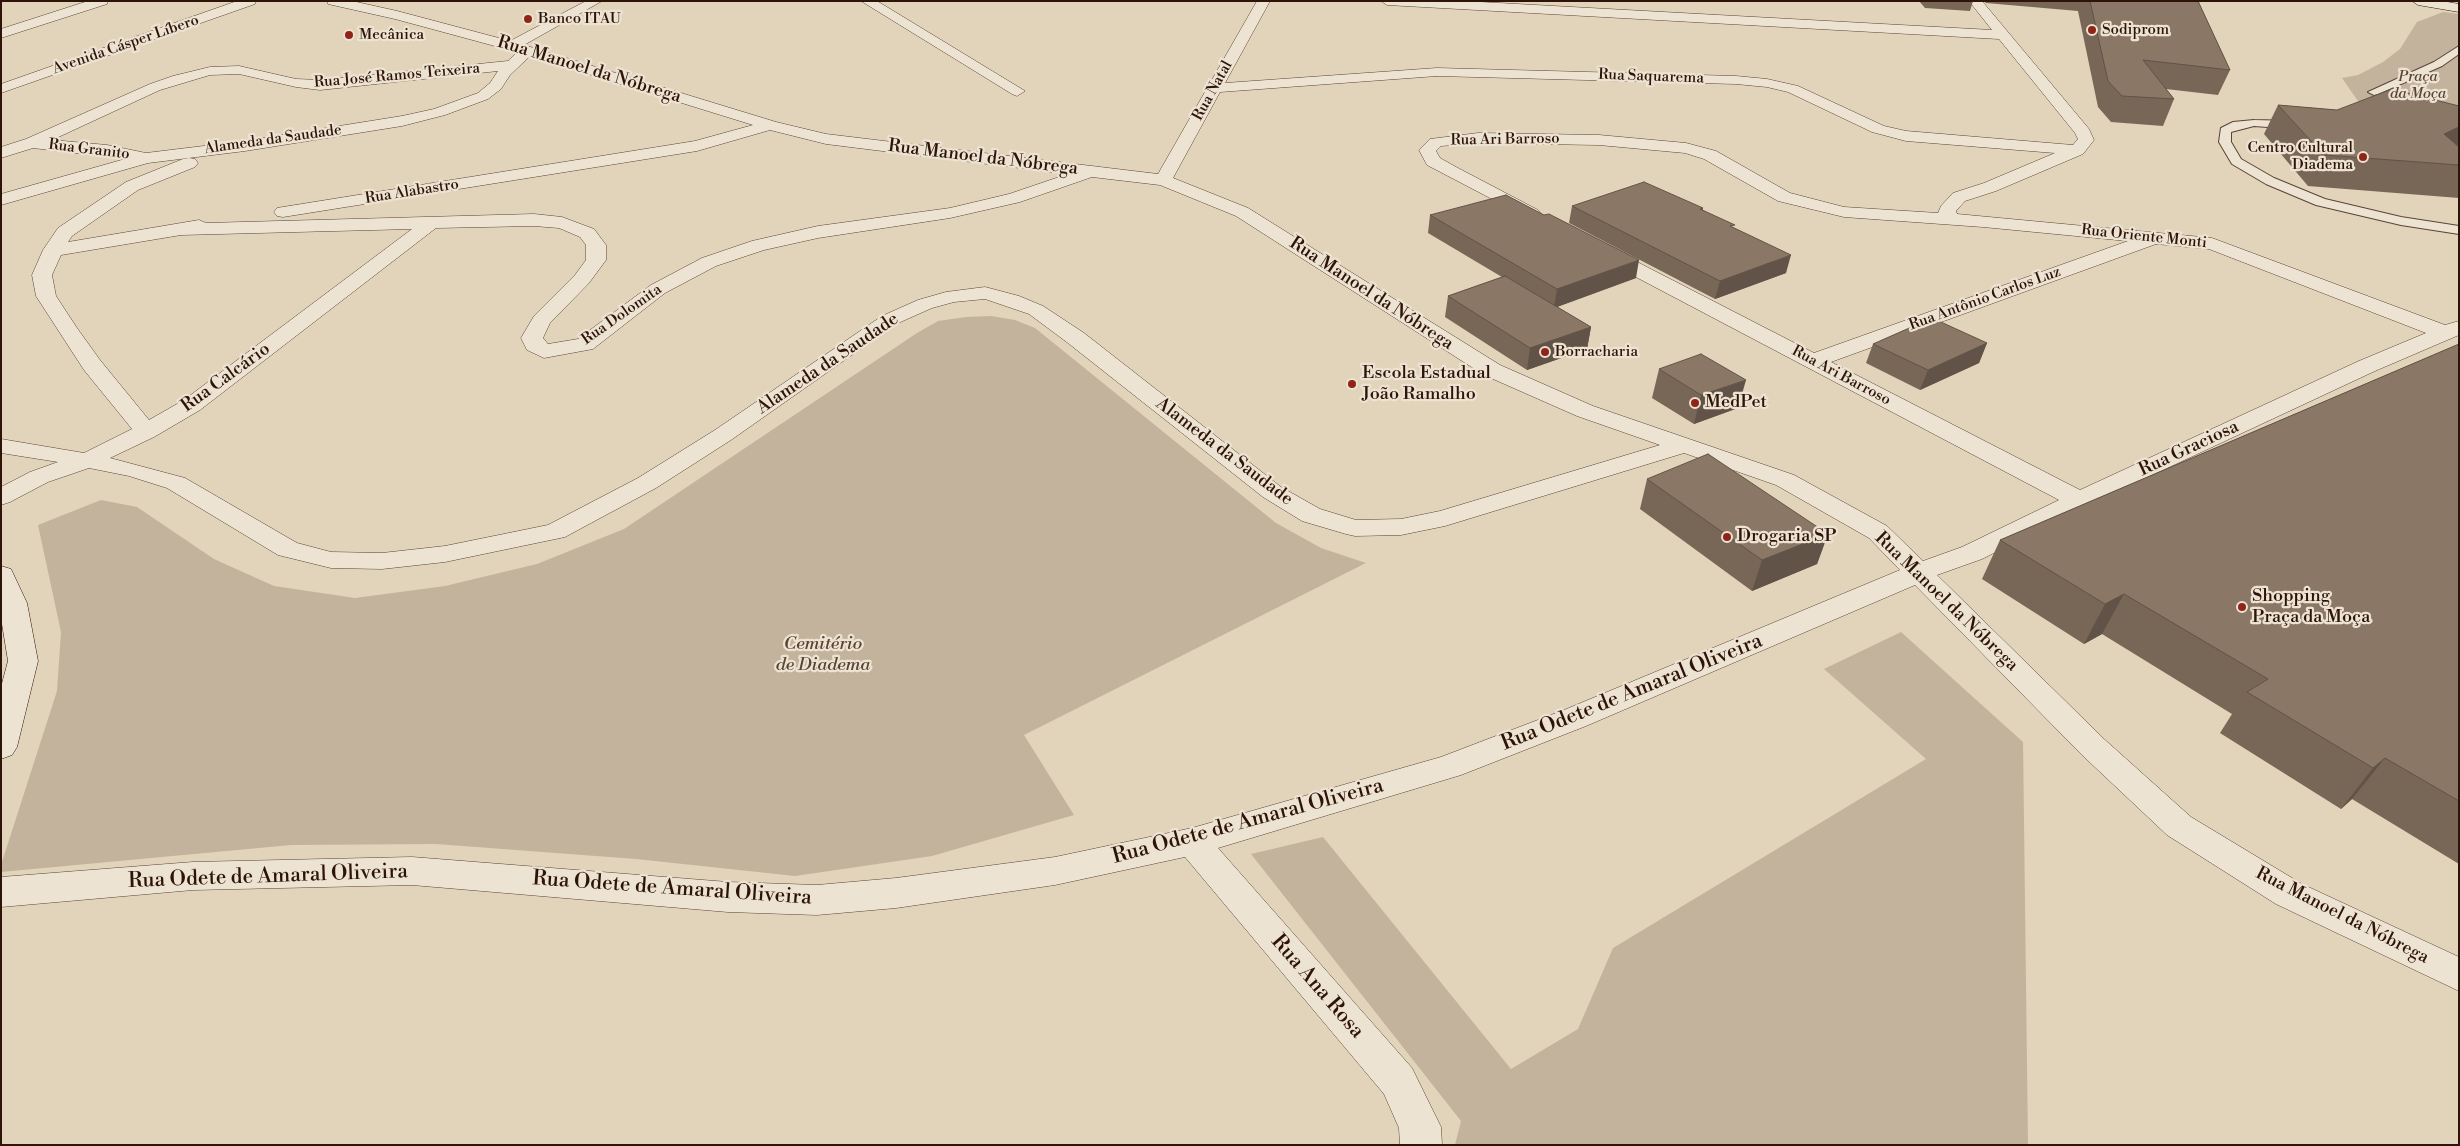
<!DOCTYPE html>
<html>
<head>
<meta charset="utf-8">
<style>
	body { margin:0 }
	#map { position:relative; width:2460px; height:1146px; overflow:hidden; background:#e1d4ba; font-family:"Libre Bodoni",serif }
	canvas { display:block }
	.frame { position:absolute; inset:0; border:2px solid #2e1308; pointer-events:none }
</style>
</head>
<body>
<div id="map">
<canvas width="2460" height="1146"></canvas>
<div class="frame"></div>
</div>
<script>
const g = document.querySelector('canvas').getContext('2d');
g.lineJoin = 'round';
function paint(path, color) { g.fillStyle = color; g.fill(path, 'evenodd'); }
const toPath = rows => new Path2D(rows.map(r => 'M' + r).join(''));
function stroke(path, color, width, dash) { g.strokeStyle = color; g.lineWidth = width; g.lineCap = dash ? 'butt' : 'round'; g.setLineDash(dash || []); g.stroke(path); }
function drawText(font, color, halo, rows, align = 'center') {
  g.font = font + ' "Libre Bodoni",serif'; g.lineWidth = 4.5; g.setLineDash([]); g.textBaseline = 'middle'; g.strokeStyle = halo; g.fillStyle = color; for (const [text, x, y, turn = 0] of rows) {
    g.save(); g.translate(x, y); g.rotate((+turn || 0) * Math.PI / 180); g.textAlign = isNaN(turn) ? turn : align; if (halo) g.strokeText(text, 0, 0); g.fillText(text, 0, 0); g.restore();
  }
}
const green = toPath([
	[2443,12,2459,14,2459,140,2360,104,2342,78,2358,75,2383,62,2400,49,2417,22],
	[991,316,1015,320,1035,328,1276,523,1321,548,1366,563,1024,735,1074,815,932,856,795,876,636,859,436,844,291,845,1,872,1,865,57,691,61,632,38,525,101,500,137,507,214,559,274,586,355,598,445,586,537,564,624,529,917,333,938,321,966,317],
	[1901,632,2023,742,2028,1145,1455,1145,1461,1121,1251,854,1323,837,1511,1069,1578,1029,1613,948,1926,759,1824,669]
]);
const lane = toPath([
	[2459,46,2459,54,2442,66,2378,94,2374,95,2368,92,2434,62,2459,46],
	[2254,120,2295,121,2301,125,2295,129,2254,126,2231,132,2231,142,2241,159,2274,178,2325,199,2401,217,2459,226,2459,234,2401,225,2316,205,2266,184,2232,164,2219,142,2221,128,2233,122,2254,120]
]);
const street = toPath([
	[88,1,108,1,107,4,1,38,1,29,88,1],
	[237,1,256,1,255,4,1,93,1,84,237,1],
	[327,1,352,1,397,11,510,41,586,1,602,1,524,45,776,122,826,134,1158,174,1257,1,1270,1,1225,83,1437,68,1736,76,1767,79,1798,86,1884,126,1906,131,2073,145,2078,139,2075,133,1999,39,1387,5,1381,1,1462,1,1992,30,1969,1,1982,1,2089,129,2094,140,2083,154,1996,191,1965,201,1956,211,1957,214,2212,238,2445,325,2459,321,2459,335,2375,371,2088,505,1982,559,1937,575,2104,739,2191,817,2302,884,2459,957,2459,991,2276,904,2167,835,2082,755,1915,585,1586,726,1461,775,1218,848,1412,1068,1441,1127,1442,1145,1400,1145,1399,1128,1384,1094,1185,857,1055,885,896,908,817,915,728,912,412,885,193,890,1,907,1,877,193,862,412,857,728,882,817,885,896,878,1055,857,1192,828,1441,757,1564,710,1900,570,1869,538,1776,485,1684,453,1445,526,1401,535,1355,536,1346,534,1302,521,1263,497,1068,343,1029,314,985,299,954,302,932,308,896,324,731,440,656,488,565,537,445,562,382,569,331,568,278,555,167,488,129,476,89,468,48,482,10,502,1,505,1,487,30,472,58,462,1,453,1,439,84,453,132,429,84,370,36,296,32,275,43,250,58,228,126,182,183,159,189,158,195,159,198,163,195,167,138,190,72,236,68,242,199,220,206,223,534,214,562,217,594,229,606,245,606,260,589,283,550,323,543,338,548,344,578,339,651,285,702,258,752,241,818,226,950,208,1009,194,1068,174,826,144,770,130,697,151,283,217,277,216,274,212,277,208,283,207,695,141,753,125,530,56,510,75,501,89,488,99,445,115,402,126,245,151,148,163,1,205,1,194,125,159,33,148,1,158,1,147,26,139,150,84,173,76,210,67,239,66,296,79,320,80,508,61,517,52,395,19,328,4,327,1],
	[498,71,490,83,478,93,434,109,402,116,245,141,146,153,107,145,52,140,160,90,210,75,239,74,296,87,320,90,498,71],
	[1437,76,1736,84,1767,87,1788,92,1872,132,1906,141,2055,153,1984,183,1953,193,1941,206,1938,213,1844,207,1790,193,1716,151,1686,143,1599,135,1478,133,1430,139,1419,150,1427,165,1532,220,1538,218,1541,214,1538,210,1456,167,1440,158,1436,151,1441,146,1478,143,1599,145,1685,153,1704,159,1778,201,1844,217,1983,227,2128,241,1814,353,1610,248,1596,248,1593,252,1596,256,2059,500,1962,547,1923,561,1887,526,1794,475,1593,406,1500,365,1248,208,1173,178,1220,92,1437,76],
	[1092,177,1160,185,1236,216,1484,375,1577,416,1660,445,1440,511,1401,519,1356,520,1320,509,1281,487,1084,333,1043,306,1019,296,985,287,946,292,918,300,882,316,715,430,638,478,548,525,445,546,382,553,331,552,297,543,185,478,110,458,154,437,200,410,436,228,534,226,559,228,580,237,586,245,586,260,575,275,534,316,521,338,527,350,544,358,593,349,665,293,716,266,764,250,818,238,950,218,1020,202,1092,177],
	[412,229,184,400,149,420,100,360,77,328,56,296,52,275,61,255,181,235,412,229],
	[2156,244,2209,249,2426,333,2359,361,2080,490,1831,362,2156,244],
	[861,1,877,1,1025,91,1017,96,1012,94,861,1]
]);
const secondary = toPath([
	[2412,1,2442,1,2459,4,2459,12,2418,5,2412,1],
	[1,566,11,569,27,603,38,661,17,747,12,755,1,759,1,687,8,661,1,618,1,566]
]);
const wall = toPath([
	[1919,1,1973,1,1970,11,1925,8],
	[1984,1,2198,1,2230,70,2218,95,2166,89,2174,99,2163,126,2111,122,2098,107,2078,11,1986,3],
	[2278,105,2337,110,2459,106,2459,198,2308,186,2264,134],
	[1572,206,1703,208,1703,210,1734,228,1786,273,1715,299,1569,223],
	[1430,215,1636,278,1557,307,1591,327,1587,349,1527,370,1445,317,1448,296,1502,277,1428,233],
	[1987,343,1979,363,1920,390,1866,363,1873,344],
	[2459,344,2459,864,2352,799,2341,809,2220,733,2232,714,2102,634,2084,644,1982,579,2000,540],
	[1659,369,1738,408,1694,424,1652,398],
	[1647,479,1828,534,1817,564,1752,591,1640,509]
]);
const shadedWall = toPath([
	[2459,127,2459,149,2444,134],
	[1791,255,1786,273,1715,299,1720,281],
	[1639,260,1636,278,1554,308,1557,289],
	[1591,327,1587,349,1527,370,1530,348],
	[1987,343,1979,363,1920,390,1928,370],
	[1746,380,1738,408,1694,424,1701,395],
	[1828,534,1817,564,1752,591,1762,560],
	[2124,594,2102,634,2084,644,2105,604],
	[2385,758,2352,799,2341,809,2373,768]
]);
const building = toPath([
	[2090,1,2198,1,2230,70,2143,60,2174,99,2122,96,2108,81,2090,1],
	[2392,89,2459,106,2459,127,2444,134,2459,147,2459,165,2324,155,2278,105,2337,110,2392,89],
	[1644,182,1703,208,1700,209,1735,225,1730,226,1791,255,1720,281,1572,206,1644,182],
	[1506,195,1544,215,1549,214,1639,260,1557,289,1430,215,1506,195],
	[1505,276,1591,327,1530,348,1448,296,1505,276],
	[1932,318,1987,343,1928,370,1873,344,1932,318],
	[2459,344,2459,801,2385,758,2373,768,2247,692,2268,679,2124,594,2105,604,2000,540,2459,344],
	[1701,354,1746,380,1701,395,1659,369,1701,354],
	[1708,454,1828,534,1762,560,1647,479,1708,454]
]);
const markers = [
	[528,19,5,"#8f2418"],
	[2092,30,5,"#8f2418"],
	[349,35,5,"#8f2418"],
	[2363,157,5,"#8f2418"],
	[1545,352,5,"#8f2418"],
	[1352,384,5,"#8f2418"],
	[1695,403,5,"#8f2418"],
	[1727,537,5,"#8f2418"],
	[2242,607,5,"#8f2418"]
];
const farPoinames = [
	["Banco ITAU",538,19],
	["Sodiprom",2102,30],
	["Mecânica",359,35],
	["Centro Cultural",2353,148,"right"],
	["Diadema",2353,165,"right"],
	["Borracharia",1555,352]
];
const farStreetnames = [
	["Avenida Cásper Líbero",126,45,-19],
	["Rua José Ramos Teixeira",397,76,-5],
	["Rua Saquarema",1651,77,2],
	["Rua Natal",1213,91,-61],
	["Alameda da Saudade",273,140,-8],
	["Rua Ari Barroso",1505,140,-1],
	["Rua Granito",89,150,7],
	["Rua Alabastro",412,192,-9],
	["Rua Oriente Monti",2144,237,6],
	["Rua Antônio Carlos Luz",1985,299,-20],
	["Rua Dolomita",622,315,-35],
	["Rua Ari Barroso",1841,376,28]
];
const farParknames = [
	["Praça",2418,77],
	["da Moça",2418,94]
];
const streetNames = [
	["Rua Manoel da Nóbrega",589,70,17],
	["Rua Manoel da Nóbrega",983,158,7],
	["Rua Manoel da Nóbrega",1371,294,33],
	["Alameda da Saudade",828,364,-34],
	["Rua Calcário",226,378,-36],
	["Rua Graciosa",2189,449,-25],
	["Alameda da Saudade",1224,452,37],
	["Rua Manoel da Nóbrega",1946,602,44],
	["Rua Manoel da Nóbrega",2342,916,27]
];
const poiNames = [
	["Escola Estadual",1362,374],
	["João Ramalho",1362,395],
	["MedPet",1705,403],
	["Drogaria SP",1737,537],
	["Shopping",2252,597],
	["Praça da Moça",2252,618]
];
const parkNames = [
	["Cemitério",823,645],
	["de Diadema",823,666]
];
const nearStreetnames = [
	["Rua Odete de Amaral Oliveira",1632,693,-22],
	["Rua Odete de Amaral Oliveira",1248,822,-15],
	["Rua Odete de Amaral Oliveira",268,877,-2],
	["Rua Odete de Amaral Oliveira",672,889,4],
	["Rua Ana Rosa",1317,987,49]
];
paint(green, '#c3b39c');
stroke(lane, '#5b4334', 2);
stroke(street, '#5b4334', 1);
stroke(secondary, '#2e1308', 1);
paint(lane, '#ece3d2');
paint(street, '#ece3d2');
paint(secondary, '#ece3d2');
paint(wall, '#786657');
paint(shadedWall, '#615347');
paint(building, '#8b7765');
stroke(building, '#615347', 1);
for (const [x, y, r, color] of markers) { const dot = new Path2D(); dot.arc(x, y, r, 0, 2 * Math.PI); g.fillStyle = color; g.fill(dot); stroke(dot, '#ece3d2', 2); }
drawText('15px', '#2e1308', '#ece3d2', farPoinames, 'left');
drawText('15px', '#2e1308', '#ece3d2', farStreetnames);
drawText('italic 15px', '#5b4334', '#ece3d2', farParknames);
drawText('18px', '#2e1308', '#ece3d2', streetNames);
drawText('18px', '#2e1308', '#ece3d2', poiNames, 'left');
drawText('italic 18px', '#5b4334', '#ece3d2', parkNames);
drawText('21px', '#2e1308', '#ece3d2', nearStreetnames);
</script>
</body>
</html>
